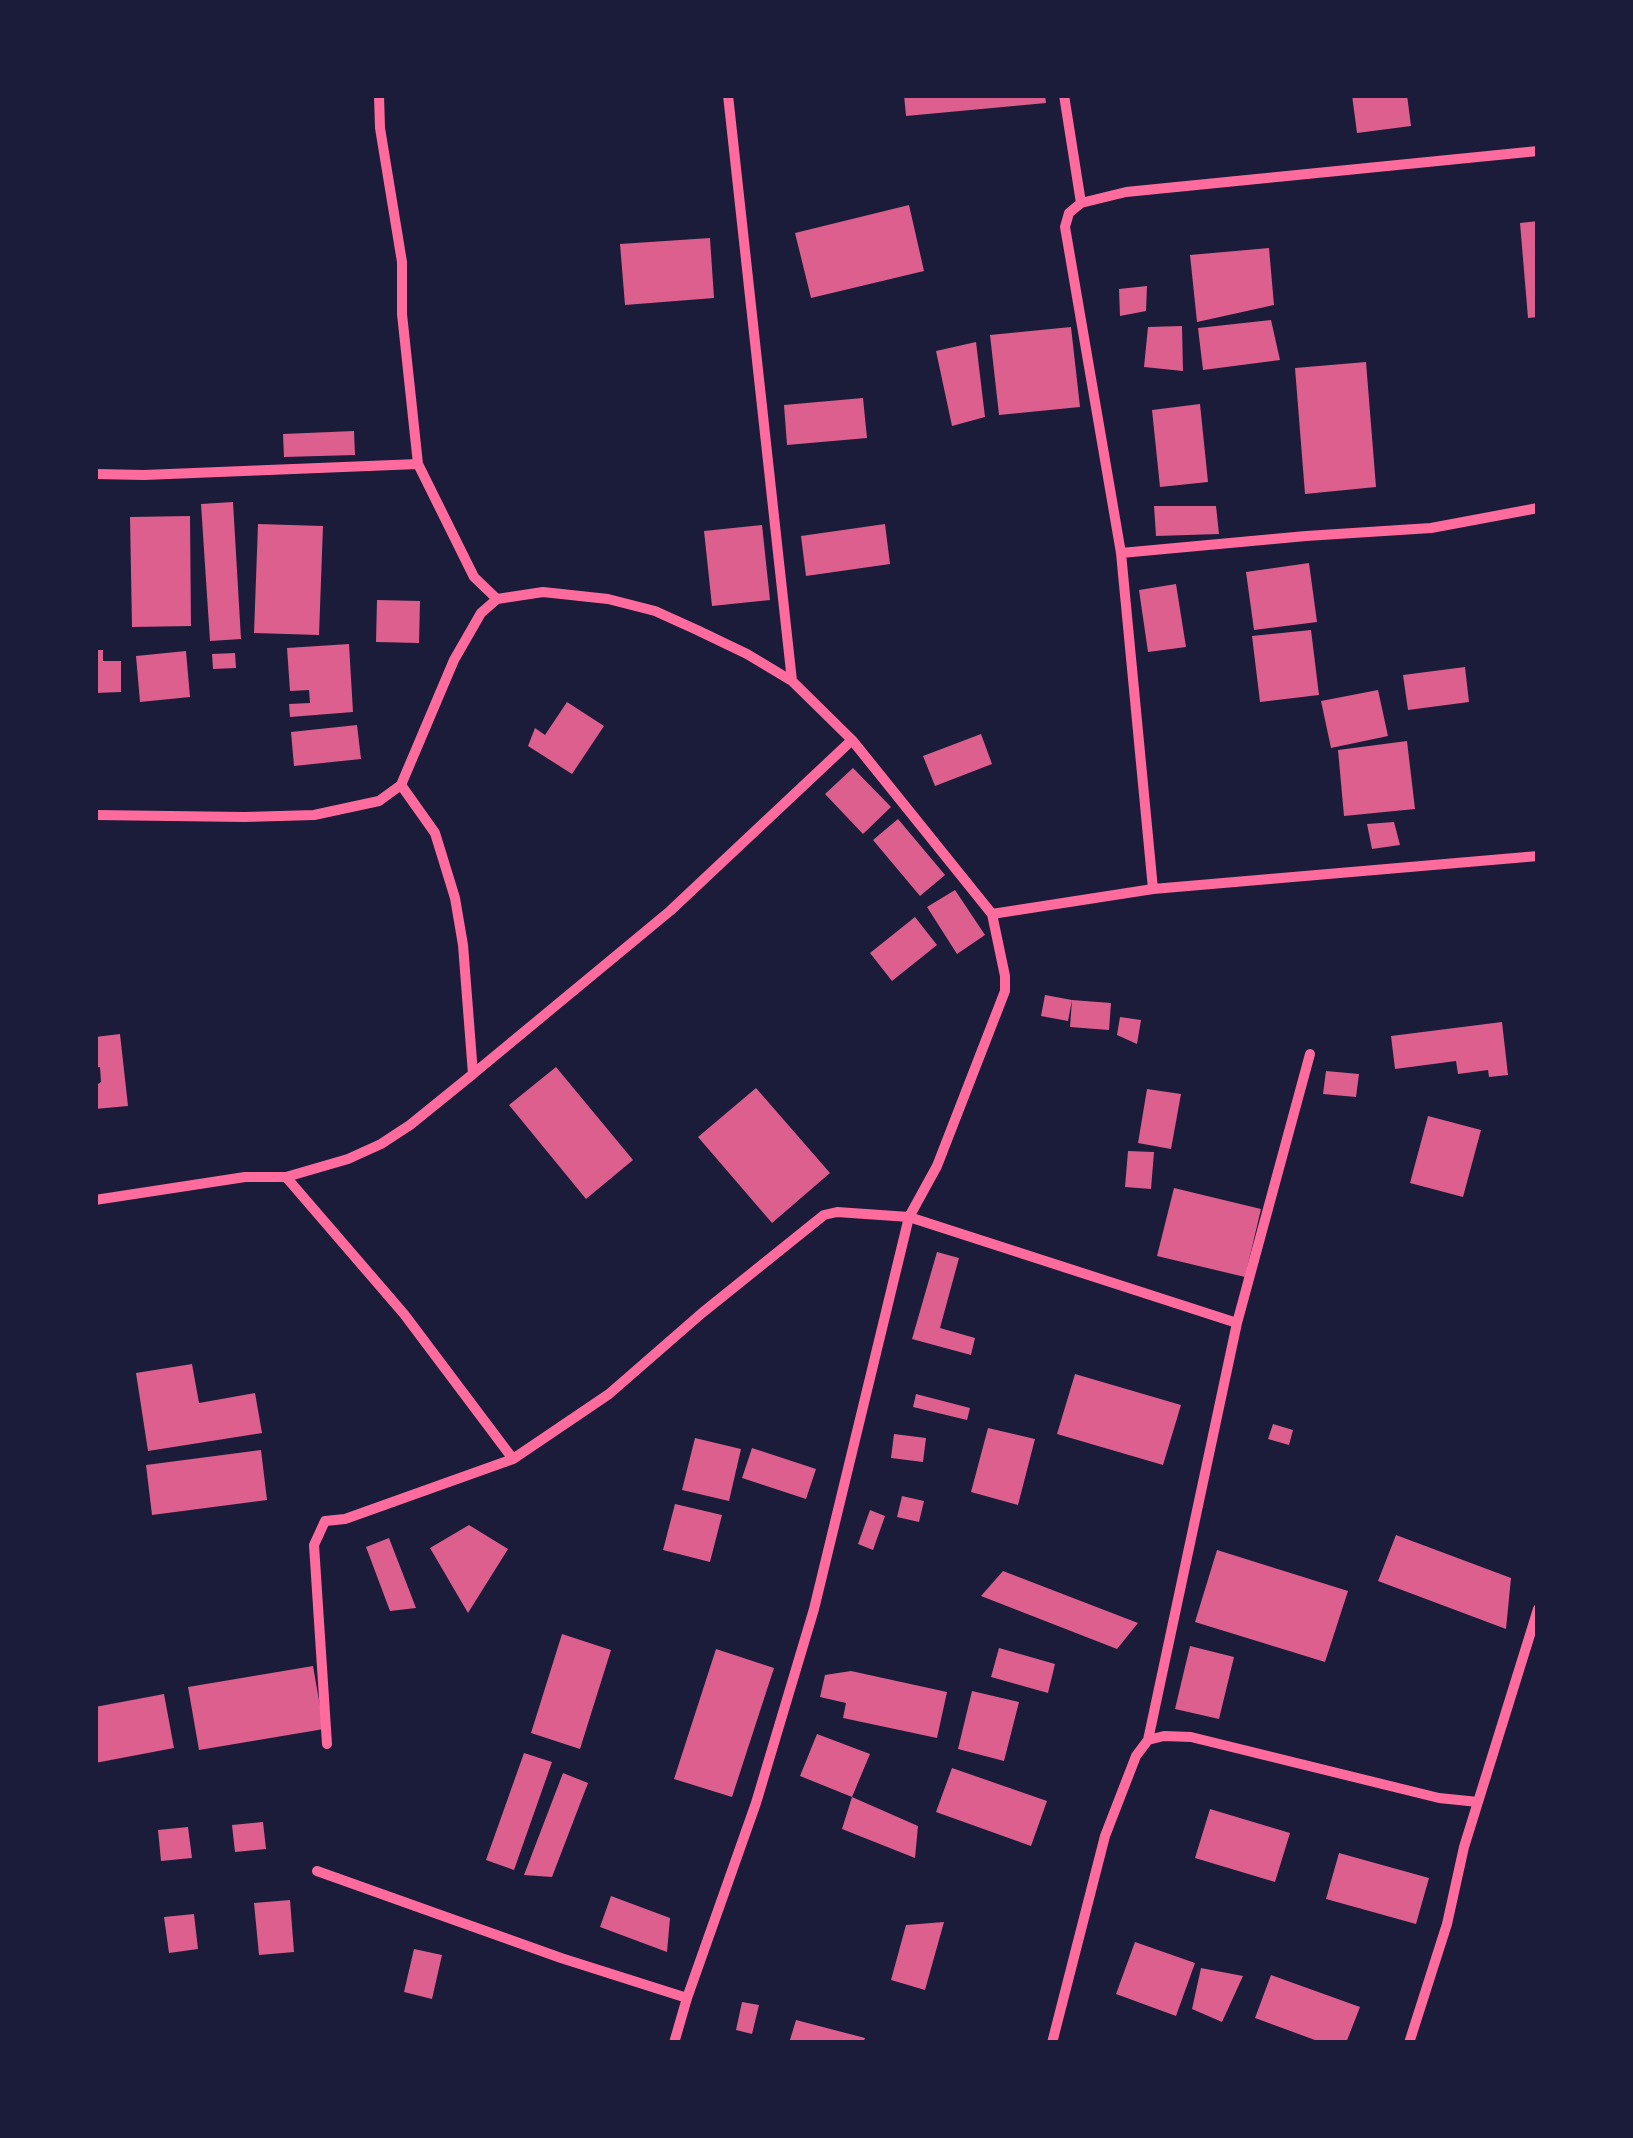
<!DOCTYPE html>
<html>
<head>
<meta charset="utf-8">
<style>
	body { margin:0 }
	#map { position:relative; width:1633px; height:2138px; overflow:hidden; background:#1b1b3a; font-family:"Fira Sans Condensed",sans-serif }
	canvas { display:block }
	.frame { position:absolute; inset:0; border:98px solid #1b1b3a; pointer-events:none }
</style>
</head>
<body>
<div id="map">
<canvas width="1633" height="2138"></canvas>
<div class="frame"></div>
</div>
<script>
const g = document.querySelector('canvas').getContext('2d');
g.lineJoin = 'round';
function paint(path, color) { g.fillStyle = color; g.fill(path, 'evenodd'); }
const toPath = rows => new Path2D(rows.map(r => 'M' + r).join(''));
function stroke(path, color, width, dash) { g.strokeStyle = color; g.lineWidth = width; g.lineCap = dash ? 'butt' : 'round'; g.setLineDash(dash || []); g.stroke(path); }
const building = toPath([
	[904,95,1045,95,1046,103,906,116],
	[1352,95,1407,95,1411,126,1357,133],
	[909,205,924,271,811,298,795,233],
	[1538,221,1538,317,1528,318,1520,223],
	[710,238,714,298,625,305,620,244],
	[1269,248,1274,305,1197,322,1190,255],
	[1147,286,1146,311,1120,316,1119,289],
	[1271,320,1280,360,1203,370,1198,328],
	[1182,326,1183,371,1144,367,1148,327],
	[1071,327,1080,407,999,415,990,335],
	[976,342,985,417,952,426,936,351],
	[1366,362,1376,487,1305,494,1295,368],
	[863,398,867,438,787,445,784,405],
	[1200,404,1208,482,1160,487,1152,410],
	[354,431,355,455,284,457,283,434],
	[233,502,241,639,210,641,201,504],
	[1154,506,1216,506,1219,534,1156,536],
	[190,516,191,626,132,627,130,517],
	[258,524,323,526,319,635,254,633],
	[885,524,890,564,806,576,801,536],
	[762,525,770,600,712,606,704,531],
	[1309,563,1317,622,1254,630,1246,572],
	[1176,584,1186,647,1148,652,1139,590],
	[377,600,420,601,419,643,376,642],
	[1311,630,1319,695,1260,702,1252,636],
	[349,644,353,712,290,717,289,704,310,703,309,690,290,691,287,648],
	[95,650,103,650,103,661,121,661,121,692,95,693],
	[186,651,190,697,140,702,136,656],
	[235,653,236,668,213,669,212,654],
	[1465,667,1469,702,1408,710,1403,675],
	[1378,690,1388,736,1331,748,1321,701],
	[567,702,604,726,572,774,528,746,535,728,545,735],
	[357,725,361,759,294,766,291,732],
	[981,734,992,764,935,786,923,756],
	[1407,741,1415,809,1344,816,1338,750],
	[853,768,891,807,863,834,825,794],
	[898,819,945,875,920,896,873,840],
	[1394,822,1400,845,1372,849,1367,824],
	[955,890,985,935,957,954,927,907],
	[915,917,937,945,892,981,870,953],
	[1045,995,1072,1000,1068,1021,1041,1016],
	[1072,1000,1111,1003,1109,1030,1070,1027],
	[1120,1017,1141,1020,1137,1044,1117,1035],
	[1502,1022,1508,1075,1489,1077,1488,1070,1458,1074,1456,1061,1395,1069,1391,1036],
	[120,1034,128,1106,95,1109,95,1086,101,1082,100,1067,95,1068,95,1037],
	[556,1067,633,1160,586,1199,509,1105],
	[1326,1071,1359,1074,1356,1097,1323,1094],
	[756,1088,830,1173,772,1223,698,1137],
	[1147,1089,1181,1094,1171,1149,1138,1143],
	[1428,1116,1481,1130,1463,1197,1410,1183],
	[1128,1151,1154,1152,1151,1189,1125,1187],
	[1174,1188,1261,1209,1245,1277,1157,1256],
	[937,1252,959,1258,940,1328,975,1338,971,1355,912,1339],
	[192,1364,199,1403,255,1393,262,1433,148,1451,136,1373],
	[1075,1374,1181,1405,1163,1465,1057,1434],
	[916,1394,970,1408,967,1420,913,1407],
	[1273,1424,1293,1430,1289,1445,1268,1439],
	[988,1428,1035,1439,1018,1505,971,1492],
	[894,1434,926,1438,923,1462,891,1458],
	[695,1438,741,1449,729,1501,682,1490],
	[752,1448,816,1469,806,1499,742,1478],
	[261,1450,267,1500,152,1515,146,1465],
	[902,1496,924,1501,919,1522,897,1517],
	[675,1504,722,1515,710,1562,663,1550],
	[870,1510,885,1516,873,1550,858,1544],
	[469,1525,508,1549,468,1613,430,1548],
	[1396,1535,1511,1578,1506,1629,1378,1581],
	[389,1538,416,1608,390,1611,366,1547],
	[1217,1550,1348,1591,1325,1662,1195,1622],
	[1003,1571,1138,1623,1117,1649,981,1596],
	[562,1634,611,1650,580,1749,531,1733],
	[1190,1646,1234,1657,1219,1719,1175,1709],
	[999,1648,1055,1664,1048,1693,991,1677],
	[716,1649,774,1668,732,1797,674,1779],
	[313,1666,324,1729,199,1750,188,1687],
	[851,1671,947,1692,937,1738,843,1718,846,1703,820,1697,825,1675],
	[972,1691,1019,1702,1004,1761,958,1749],
	[164,1694,174,1748,95,1763,95,1707],
	[817,1734,870,1754,852,1797,918,1826,915,1858,842,1829,852,1797,800,1776],
	[524,1753,552,1762,514,1870,486,1860],
	[952,1768,1047,1801,1031,1846,936,1812],
	[563,1773,588,1783,552,1877,524,1875],
	[1210,1809,1290,1833,1275,1882,1195,1858],
	[263,1822,266,1849,235,1852,232,1825],
	[188,1827,192,1858,161,1861,158,1830],
	[1339,1853,1429,1878,1416,1924,1326,1899],
	[611,1896,670,1918,667,1952,600,1927],
	[290,1900,294,1952,259,1955,254,1903],
	[194,1914,198,1949,169,1953,164,1917],
	[944,1922,925,1990,891,1980,906,1925],
	[1135,1942,1195,1963,1176,2016,1116,1994],
	[414,1949,442,1955,432,1999,404,1992],
	[1201,1968,1243,1976,1222,2022,1192,2009],
	[1271,1975,1360,2007,1346,2043,1323,2043,1255,2018],
	[742,2002,759,2005,752,2034,736,2030],
	[796,2020,865,2038,863,2043,789,2043]
]);
const minor = toPath([
	[379,95,380,128,402,262,402,314,418,464,474,577,497,599],
	[728,95,792,681],
	[1064,95,1081,203],
	[1538,151,1126,192,1081,203,1069,213,1065,227,1121,553,1306,536,1431,528,1538,508],
	[95,474,144,475,418,464],
	[1121,553,1153,889],
	[95,815,245,817,314,815,379,801,401,785,454,660,481,613,497,599,543,592,608,599,655,611,697,630,747,654,792,681,852,740,992,914,1005,976,1005,991,937,1166,909,1217,1237,1323],
	[992,914,1153,889,1538,856],
	[473,1074,670,911,852,740],
	[286,1177,404,1314,513,1459],
	[95,1200,245,1177,286,1177,348,1159,381,1144,410,1125,473,1074,463,945,455,898,435,833,401,785],
	[1148,1740,1237,1323,1310,1054],
	[327,1744,314,1545,325,1521,345,1519,513,1459,609,1394,702,1313,824,1215,837,1212,909,1217,814,1609,756,1803,687,1998,674,2043],
	[317,1871,561,1958,687,1998],
	[1052,2043,1105,1836,1136,1756,1148,1740,1164,1736,1191,1737,1439,1798,1478,1802],
	[1409,2043,1447,1924,1464,1847,1538,1609]
]);
paint(building, '#dd5f8e');
stroke(minor, '#ff6b9d', 10);
</script>
</body>
</html>
